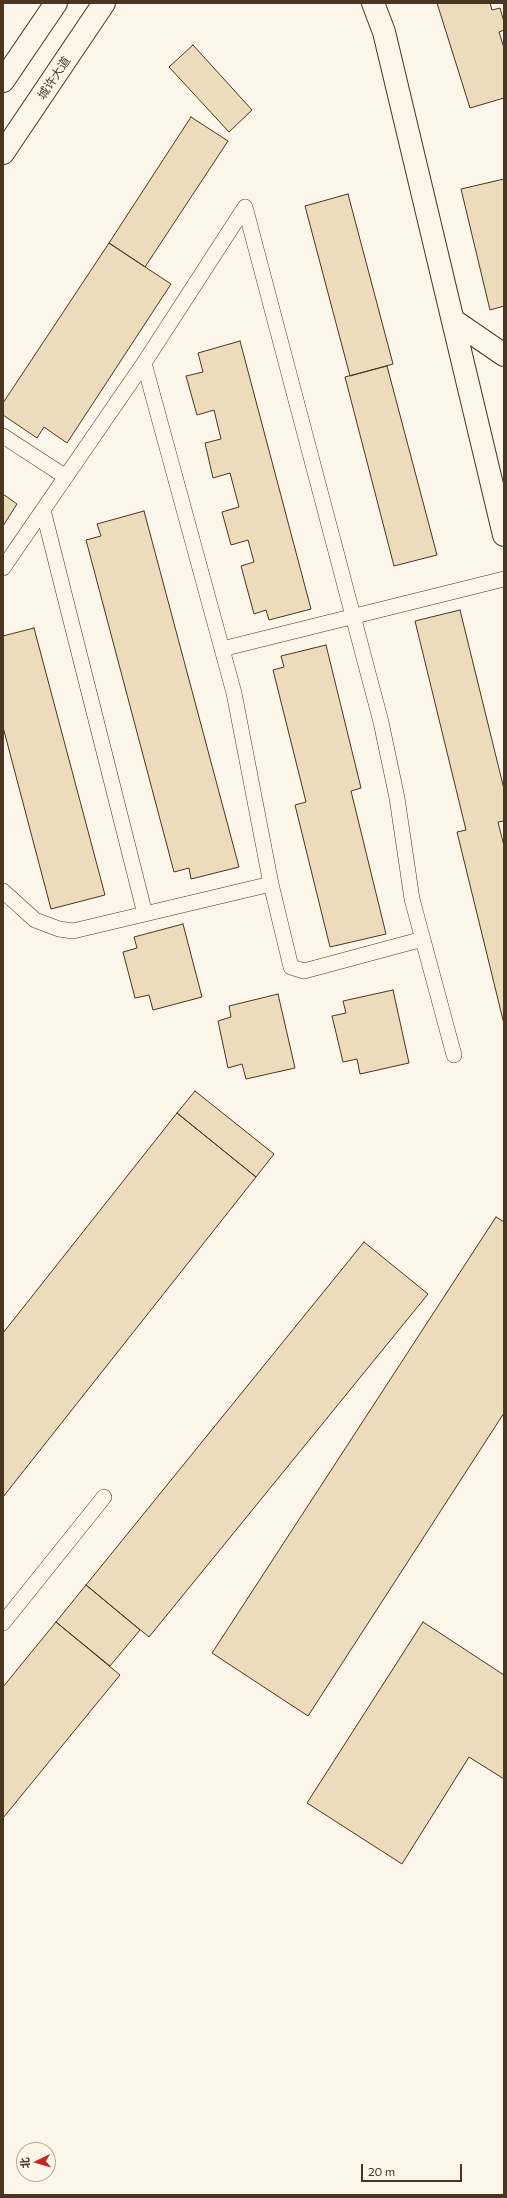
<!DOCTYPE html>
<html>
<head>
<meta charset="utf-8">
<style>
	body { margin:0 }
	#map { position:relative; width:507px; height:2198px; overflow:hidden; background:#fbf6e9; font-family:Commissioner,"Noto Sans SC",sans-serif }
	canvas { display:block }
	.frame { position:absolute; inset:0; border:4px solid #4a3520; pointer-events:none }
	.north { position:absolute; left:16px; top:2142px; width:40px; height:40px; box-sizing:border-box; background:#fbf6e9; border:1px solid #b4a999; border-radius:50%; rotate:265deg; font-size:11px; font-weight:700; line-height:16px; text-align:center; color:#4a3520 }
	.north::after { content:''; display:block; margin:auto; width:14px; height:18px; background:#c62828; clip-path:polygon(50% 0,100% 100%,50% 72%,0 100%) }
	.scale { position:absolute; left:361px; top:2164px; width:101px; height:18px; box-sizing:border-box; border:2px solid #4a3520; border-top:0; padding-left:5px; font-size:12px; line-height:14px; white-space:nowrap; color:#4a3520; -webkit-text-stroke:3px #fbf6e9; paint-order:stroke }
</style>
</head>
<body>
<div id="map">
<canvas width="507" height="2198"></canvas>
<div class="frame"></div>
<div class="north">北</div>
<div class="scale">20 m</div>
</div>
<script>
const g = document.querySelector('canvas').getContext('2d');
g.lineJoin = 'round';
function paint(path, color) { g.fillStyle = color; g.fill(path, 'evenodd'); }
const toPath = rows => new Path2D(rows.map(r => 'M' + r).join(''));
function stroke(path, color, width, dash) { g.strokeStyle = color; g.lineWidth = width; g.lineCap = dash ? 'butt' : 'round'; g.setLineDash(dash || []); g.stroke(path); }
function drawText(font, color, halo, rows, align = 'center') {
  g.font = font + ' Commissioner,"Noto Sans SC",sans-serif'; g.lineWidth = 3; g.setLineDash([]); g.textBaseline = 'middle'; g.strokeStyle = halo; g.fillStyle = color; for (const [text, x, y, turn = 0] of rows) {
    g.save(); g.translate(x, y); g.rotate((+turn || 0) * Math.PI / 180); g.textAlign = isNaN(turn) ? turn : align; if (halo) g.strokeText(text, 0, 0); g.fillText(text, 0, 0); g.restore();
  }
}
const building = toPath([
	[437,3,490,3,492,10,500,8,504,22,504,30,499,32,504,48,504,98,470,108,437,3],
	[193,45,252,110,229,132,169,67,193,45],
	[191,117,228,141,145,267,109,243,191,117],
	[504,179,504,306,490,310,461,189,504,179],
	[348,194,393,364,350,376,305,206,348,194],
	[109,243,171,284,67,443,44,427,37,438,3,415,3,403,109,243],
	[240,341,311,609,269,620,266,610,254,614,241,566,254,562,248,540,231,545,222,512,239,507,230,473,213,478,205,443,221,439,214,410,197,415,186,376,203,372,198,353,240,341],
	[387,366,437,555,394,566,345,377,387,366],
	[3,494,17,504,3,526,3,494],
	[144,511,239,867,191,879,189,868,174,872,86,540,101,536,97,524,144,511],
	[460,610,504,789,504,821,498,822,504,846,504,1024,457,832,466,830,415,621,460,610],
	[34,628,105,895,51,909,3,727,3,636,34,628],
	[326,645,361,788,351,791,386,934,330,947,295,805,306,802,273,670,284,667,281,656,326,645],
	[183,924,202,997,153,1010,149,995,135,998,123,952,137,948,134,937,183,924],
	[393,990,409,1063,360,1074,357,1059,343,1062,332,1016,346,1013,343,1001,393,990],
	[278,994,295,1068,246,1079,242,1064,228,1068,218,1021,231,1017,229,1006,278,994],
	[195,1091,274,1154,256,1177,177,1113,195,1091],
	[177,1113,256,1177,3,1497,3,1333,177,1113],
	[496,1217,504,1222,504,1413,308,1716,212,1653,496,1217],
	[364,1242,428,1294,149,1637,86,1585,364,1242],
	[86,1585,140,1630,110,1666,56,1622,86,1585],
	[56,1622,120,1675,3,1818,3,1687,56,1622],
	[423,1622,504,1675,504,1779,469,1757,402,1864,307,1803,423,1622]
]);
const lane = toPath([
	[245,207,381,722,397,798,412,899,454,1055],
	[144,363,234,693,271,884,291,967,304,971,423,939],
	[3,436,66,477],
	[43,510,145,914],
	[3,568,144,363,245,207],
	[222,649,504,579],
	[3,891,35,920,59,929,73,931,271,884],
	[3,1623,104,1497]
]);
const street = toPath([
	[373,3,384,32,504,535],
	[453,320,504,355]
]);
const secondary = toPath([
	[3,81,56,3],
	[3,153,104,3]
]);
const streetNames = [
	["城许大道",54,78,-56]
];
paint(building, '#ecdcbc');
stroke(building, '#4a3520', 1);
stroke(lane, '#4a3520', 16);
stroke(street, '#4a3520', 24);
stroke(secondary, '#4a3520', 24);
stroke(lane, '#fbf6e9', 15);
stroke(street, '#fbf6e9', 22);
stroke(secondary, '#fbf6e9', 22);
drawText('12px', '#4a3520', '#fbf6e9', streetNames);
</script>
</body>
</html>
